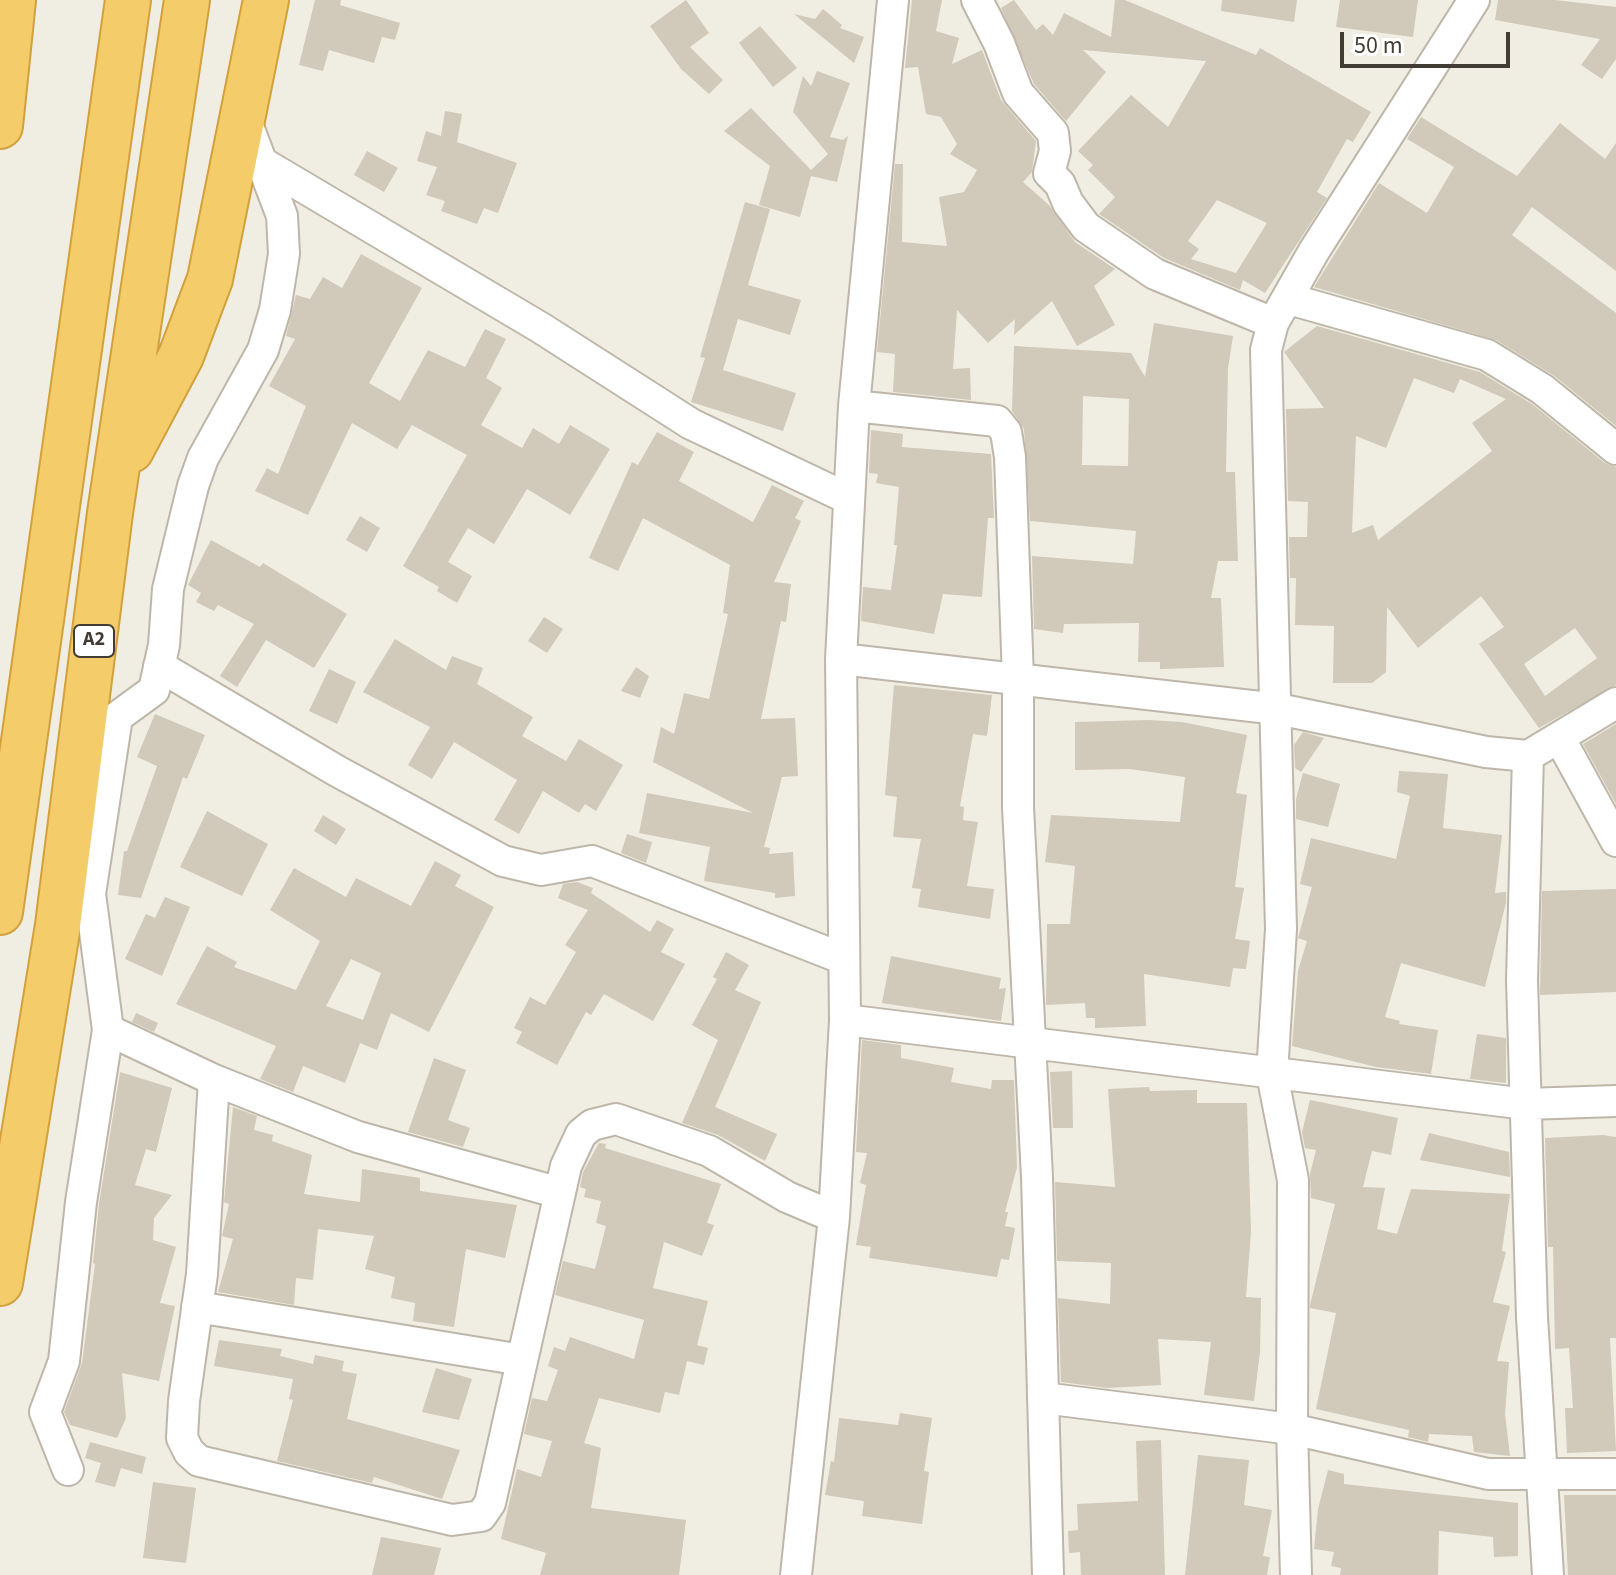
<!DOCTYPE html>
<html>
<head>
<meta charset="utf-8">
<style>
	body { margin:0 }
	#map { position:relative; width:1616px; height:1575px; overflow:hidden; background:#f0ede3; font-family:"Source Sans 3",sans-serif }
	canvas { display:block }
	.scale { position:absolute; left:1340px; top:32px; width:170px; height:36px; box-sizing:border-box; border:4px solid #413d34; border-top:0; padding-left:10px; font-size:24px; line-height:28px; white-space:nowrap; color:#413d34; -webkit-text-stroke:6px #fff; paint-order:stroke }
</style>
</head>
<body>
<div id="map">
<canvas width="1616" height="1575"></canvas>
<div class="scale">50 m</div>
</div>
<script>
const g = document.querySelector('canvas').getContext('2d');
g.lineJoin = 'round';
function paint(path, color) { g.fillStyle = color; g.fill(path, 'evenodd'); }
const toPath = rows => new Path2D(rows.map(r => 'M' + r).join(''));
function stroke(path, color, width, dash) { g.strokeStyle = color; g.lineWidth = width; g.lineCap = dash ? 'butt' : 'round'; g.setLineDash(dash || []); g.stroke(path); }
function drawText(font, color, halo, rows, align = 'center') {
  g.font = font + ' "Source Sans 3",sans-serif'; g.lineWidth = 6; g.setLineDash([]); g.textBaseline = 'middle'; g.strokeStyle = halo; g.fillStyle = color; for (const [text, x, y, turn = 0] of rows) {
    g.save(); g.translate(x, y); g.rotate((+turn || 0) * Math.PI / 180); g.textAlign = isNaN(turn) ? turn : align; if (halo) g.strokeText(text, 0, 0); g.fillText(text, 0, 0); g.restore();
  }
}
const building = toPath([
	[315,0,341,0,340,5,400,23,395,40,382,37,374,63,329,50,323,71,299,65],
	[686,0,709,33,690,47,723,80,709,94,681,69,650,26],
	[912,0,942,0,936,31,959,38,952,64,982,50,1001,100,1036,141,1032,172,1023,182,1049,205,1075,242,1115,269,1094,286,1115,325,1077,346,1052,301,1014,335,1015,319,988,343,957,310,953,369,970,368,971,400,893,392,895,354,877,352,895,164,903,164,902,242,947,246,939,197,964,192,977,170,950,154,957,144,941,117,926,114,918,67,905,68],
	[1014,0,1036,30,1043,24,1053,35,1064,13,1111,37,1115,0,1125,0,1256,55,1260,48,1371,112,1353,142,1347,139,1317,192,1327,198,1265,293,1243,280,1240,290,1164,258,1099,214,1115,197,1088,170,1093,165,1078,151,1131,95,1168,127,1206,61,1083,50,1106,72,1066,121,1034,84,1001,8],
	[1217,200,1267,223,1236,273,1191,259,1199,249,1188,241],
	[1222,0,1297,0,1294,22,1221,11],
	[1340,0,1418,0,1413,37,1336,27],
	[1498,0,1555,0,1616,7,1616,59,1602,79,1581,65,1600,39,1495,20],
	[823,9,842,25,840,28,864,37,854,63,794,14,815,19],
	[760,26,797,68,773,87,739,43],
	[817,71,850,83,830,137,843,140,848,136,837,182,811,176,800,217,759,205,770,166,724,131,751,108,811,170,828,154,793,112,803,76,811,86],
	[445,111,462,114,457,142,517,163,498,213,484,208,477,224,441,211,445,201,426,195,437,167,417,161,426,131,441,136],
	[1421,117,1517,176,1560,123,1605,159,1616,143,1616,271,1532,207,1512,235,1616,313,1616,426,1553,375,1496,340,1314,287,1379,183,1427,213,1454,167,1407,139],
	[367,151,398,168,384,192,354,175],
	[745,202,770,209,748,285,801,300,790,335,738,319,723,370,796,393,783,431,691,402,705,358,700,357],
	[361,254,422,288,369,383,400,401,428,350,465,367,485,329,506,339,486,378,502,388,481,425,522,448,533,428,559,444,570,425,610,449,570,515,527,489,494,544,468,528,448,562,472,576,457,603,437,591,439,587,403,566,467,455,412,425,397,449,352,423,308,515,255,491,267,468,278,474,306,406,269,386,295,339,286,336,296,295,310,299,323,277,342,288],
	[1154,323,1233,336,1228,368,1226,472,1235,472,1238,561,1218,561,1211,598,1221,598,1224,667,1160,669,1160,662,1138,662,1139,623,1064,624,1063,633,1034,629,1032,556,1133,564,1136,531,1030,521,1024,429,1012,411,1014,346,1131,353,1145,377],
	[1083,396,1129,399,1128,466,1082,465],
	[1317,326,1480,372,1532,404,1605,463,1616,467,1616,685,1539,728,1479,644,1504,627,1481,596,1418,648,1387,607,1386,672,1372,683,1333,683,1334,626,1295,625,1296,578,1290,578,1289,537,1307,537,1308,502,1288,501,1286,409,1324,408,1284,352],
	[1414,378,1454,393,1460,379,1506,399,1472,423,1492,451,1378,540,1373,525,1352,533,1356,436,1386,448],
	[1575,628,1597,658,1545,696,1524,664],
	[871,430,903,434,902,447,991,454,994,518,988,518,982,597,943,594,934,634,861,621,863,587,891,590,897,545,894,545,899,487,876,483,878,474,869,473],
	[657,432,694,452,679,481,753,522,772,485,804,501,795,518,801,521,774,582,791,584,786,622,781,621,761,719,795,718,798,776,782,777,764,847,770,848,769,854,793,852,795,896,775,898,775,893,704,881,710,847,639,833,647,793,753,813,653,762,661,727,674,734,684,693,709,699,728,614,723,613,730,565,643,518,618,571,589,558,632,462,638,465],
	[360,516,380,528,367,552,346,540],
	[211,540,260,567,263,563,347,614,314,668,266,640,237,687,220,676,254,624,218,605,214,611,196,602,201,593,188,585],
	[544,617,563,629,547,653,528,641],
	[395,639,446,670,452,656,483,668,477,684,533,717,522,736,566,761,579,739,623,765,596,811,585,804,579,813,543,791,519,834,494,820,517,780,454,742,432,779,408,765,430,727,363,692],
	[636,667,649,676,640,698,621,691],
	[329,669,356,682,337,724,309,711],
	[894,685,992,695,987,736,973,734,960,806,964,807,963,820,978,822,967,886,994,889,990,919,918,907,921,889,912,888,921,839,893,837,897,797,885,795],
	[155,714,205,735,187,779,183,777,141,898,118,895,124,851,127,851,157,766,137,757],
	[1148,720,1182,722,1247,735,1236,793,1247,795,1235,887,1244,888,1235,939,1250,941,1246,969,1233,968,1230,987,1144,974,1146,1026,1095,1028,1095,1018,1086,1018,1085,1003,1046,1005,1047,924,1070,924,1075,866,1045,862,1051,815,1180,822,1185,777,1130,769,1075,770,1075,722],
	[1616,724,1616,804,1583,744],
	[1303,732,1324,738,1301,772,1295,768,1294,745],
	[1399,771,1448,774,1443,828,1502,835,1495,893,1506,892,1506,903,1485,987,1401,963,1385,1017,1400,1021,1399,1024,1438,1030,1431,1074,1376,1067,1292,1046,1298,971,1307,941,1298,938,1312,887,1300,884,1311,838,1396,859,1410,796,1397,792],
	[1303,773,1340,784,1328,827,1296,819,1296,799],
	[207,811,268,844,242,896,180,867],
	[323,815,346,829,336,845,314,831],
	[627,834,652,842,646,863,621,853],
	[435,861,461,875,455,886,494,907,429,1032,391,1013,377,1050,360,1043,345,1083,303,1066,293,1092,260,1079,276,1046,176,1004,207,946,237,962,234,967,296,990,320,941,270,910,294,868,346,897,356,878,411,906],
	[351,959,381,973,363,1020,326,1006],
	[577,882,593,888,591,893,650,932,657,920,674,929,661,952,685,964,653,1021,604,994,591,1015,586,1012,557,1065,516,1043,522,1032,514,1028,530,997,545,1005,576,952,565,945,588,910,558,898,563,884],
	[1616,889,1616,992,1540,995,1542,891],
	[165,897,190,907,162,976,125,959,146,914,155,918],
	[726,952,749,965,735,990,761,1002,715,1107,777,1134,765,1161,718,1135,682,1123,718,1040,692,1025,717,979,713,977],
	[891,956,1001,978,999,989,1006,988,1001,1021,882,1003],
	[136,1013,158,1023,154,1032,132,1022],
	[1477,1034,1506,1038,1506,1083,1470,1079],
	[862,1040,901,1045,901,1058,954,1068,951,1082,991,1089,992,1080,1014,1080,1017,1167,1005,1212,1008,1212,1005,1226,1015,1228,1009,1260,1001,1259,997,1277,869,1258,871,1247,856,1245,866,1185,860,1183,867,1153,856,1152],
	[434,1058,466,1070,448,1120,470,1128,463,1147,408,1132],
	[1072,1071,1073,1128,1053,1128,1050,1072],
	[120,1072,172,1088,156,1152,146,1149,135,1185,172,1195,154,1218,153,1240,176,1247,160,1303,175,1306,159,1381,122,1373,126,1418,117,1438,70,1425,64,1412,82,1363,95,1264,93,1263,99,1204],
	[1149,1087,1150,1091,1197,1090,1197,1103,1247,1103,1251,1232,1246,1297,1261,1298,1260,1352,1254,1401,1204,1395,1211,1342,1158,1339,1161,1385,1107,1388,1061,1382,1058,1298,1110,1304,1111,1263,1057,1261,1055,1182,1115,1187,1108,1089],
	[1310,1100,1398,1118,1391,1155,1372,1151,1363,1187,1385,1188,1377,1229,1397,1234,1411,1189,1510,1194,1502,1251,1506,1252,1493,1302,1510,1306,1497,1361,1509,1362,1505,1414,1510,1456,1474,1452,1472,1436,1429,1434,1428,1442,1408,1437,1409,1430,1316,1409,1336,1313,1310,1308,1310,1305,1335,1204,1311,1198,1310,1174,1316,1150,1305,1148,1302,1132],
	[233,1107,257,1116,254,1130,273,1135,272,1141,312,1155,304,1194,360,1202,362,1169,420,1178,420,1191,517,1205,505,1258,466,1249,454,1327,413,1321,415,1303,391,1298,395,1277,365,1269,374,1236,318,1229,313,1280,296,1278,294,1305,218,1292,233,1239,222,1236,229,1204,224,1202],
	[1429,1133,1509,1152,1510,1177,1420,1160],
	[1603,1135,1616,1137,1616,1338,1610,1338,1616,1451,1567,1453,1565,1408,1573,1408,1569,1348,1555,1349,1553,1247,1548,1247,1545,1138],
	[599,1143,606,1144,605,1148,721,1184,707,1223,714,1225,702,1256,664,1242,653,1288,708,1301,697,1345,708,1348,704,1365,687,1361,679,1395,665,1392,660,1413,599,1398,584,1443,601,1448,591,1508,686,1520,679,1575,540,1575,546,1553,501,1539,517,1469,541,1477,552,1441,524,1434,532,1398,547,1401,558,1370,548,1366,554,1347,565,1351,570,1337,634,1359,644,1320,555,1295,563,1261,595,1269,606,1226,596,1223,601,1201,584,1197,586,1189,580,1187,583,1172],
	[219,1340,282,1349,280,1356,313,1364,315,1355,344,1361,342,1371,357,1374,347,1419,460,1450,442,1499,374,1477,372,1483,277,1461,293,1400,289,1399,293,1379,214,1366],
	[436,1368,472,1379,459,1420,422,1412],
	[900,1413,932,1418,924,1471,929,1472,922,1524,862,1516,864,1501,825,1495,831,1461,834,1462,839,1418,898,1425],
	[1161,1440,1165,1575,1081,1575,1080,1552,1069,1553,1068,1531,1078,1530,1077,1504,1138,1501,1136,1441],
	[90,1442,146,1457,142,1474,121,1468,115,1487,95,1482,101,1463,85,1458],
	[1198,1455,1249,1460,1244,1505,1272,1510,1263,1556,1270,1557,1267,1575,1185,1575],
	[1328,1470,1344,1474,1344,1484,1518,1503,1518,1556,1494,1557,1493,1537,1439,1531,1438,1575,1340,1575,1341,1568,1331,1566,1334,1552,1314,1549,1318,1509],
	[153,1482,196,1488,186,1563,143,1558],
	[1564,1495,1616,1495,1616,1575,1568,1575],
	[381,1537,441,1548,434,1575,372,1575]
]);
const minor = toPath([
	[977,0,999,43,1018,93,1053,133,1055,151,1049,173,1060,184,1068,203,1086,227,1155,274,1273,323],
	[261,162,541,328,691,424,849,499],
	[1289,299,1487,355,1542,389,1616,449],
	[854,406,997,421,1006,432,1010,457,1018,679,1018,807,1037,1177,1048,1575],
	[841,659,1278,709,1486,752,1528,756,1616,703],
	[159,666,337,771,503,861,541,870,592,861,844,959],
	[1560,739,1616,841],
	[1528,756,1522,980,1532,1317,1548,1575],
	[845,1020,1526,1104,1616,1101],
	[108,1030,214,1080,358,1137,560,1193],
	[214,1080,202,1274,184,1401,182,1438,189,1452,199,1461,452,1520,481,1516,490,1503,566,1166,581,1134,592,1125,616,1119,709,1151,787,1197,834,1217],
	[197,1307,522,1360],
	[1043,1398,1292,1429,1488,1474,1616,1474],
	[68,1470,45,1412,64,1361,81,1202,108,1030,90,894,117,717,154,690,164,645,168,589,193,486,203,458,263,350,275,310,284,254,282,216,244,116],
	[796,1575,834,1217,845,1020,841,659,854,406,893,0],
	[1296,1575,1292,1429,1293,1180,1272,1074,1281,929,1266,350,1273,323,1314,251,1474,0]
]);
const highway = toPath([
	[0,126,13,0],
	[131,450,181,356,210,279,266,0],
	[0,912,128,0],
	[0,1283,58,925,110,513,187,0]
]);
const shields = [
	[94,641,40]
];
const shieldNames = [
	["A2",94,641]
];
paint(building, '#d1c9b9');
stroke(minor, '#beb7a9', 34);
stroke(highway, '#d2a13b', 48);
stroke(minor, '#fff', 30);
stroke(highway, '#f4cc6a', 44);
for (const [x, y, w] of shields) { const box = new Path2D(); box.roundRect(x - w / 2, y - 16, w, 32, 6); g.fillStyle = '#fff'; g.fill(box); stroke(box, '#413d34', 2); }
drawText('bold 20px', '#413d34', null, shieldNames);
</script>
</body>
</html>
